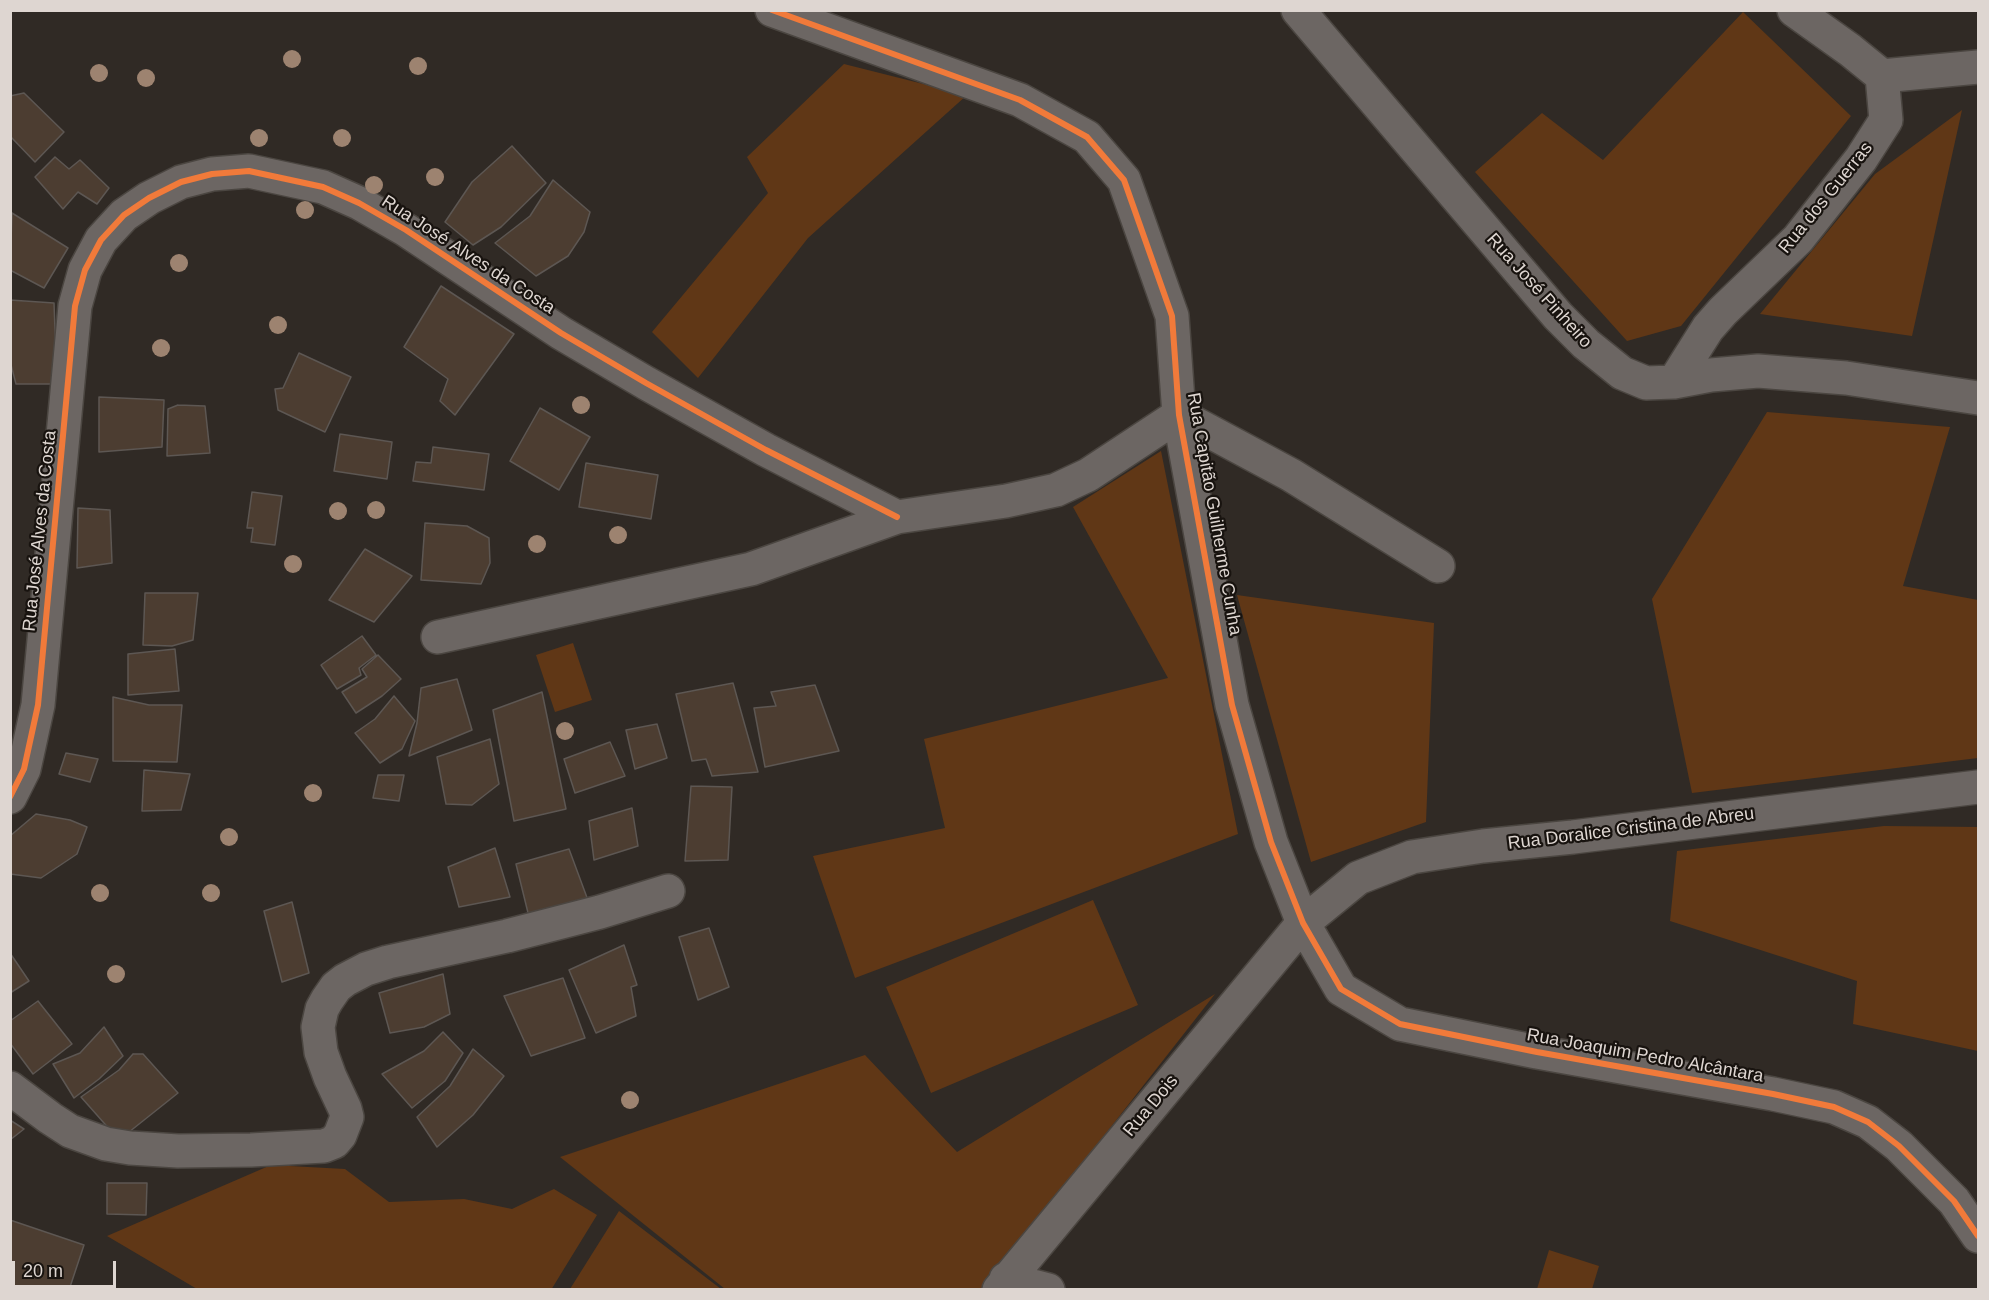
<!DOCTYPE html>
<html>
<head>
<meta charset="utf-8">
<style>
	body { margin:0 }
	#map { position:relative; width:1989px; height:1300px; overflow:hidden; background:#302a25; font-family:Arial,sans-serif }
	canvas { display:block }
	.frame { position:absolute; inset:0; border:12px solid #ded6d1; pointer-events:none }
	.scale { position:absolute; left:12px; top:1261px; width:104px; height:27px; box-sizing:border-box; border:3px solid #ded6d1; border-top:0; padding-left:8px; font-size:18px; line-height:21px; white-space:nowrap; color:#ded6d1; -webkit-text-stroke:4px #18130f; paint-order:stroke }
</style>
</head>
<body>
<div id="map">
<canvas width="1989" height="1300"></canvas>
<div class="frame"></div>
<div class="scale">20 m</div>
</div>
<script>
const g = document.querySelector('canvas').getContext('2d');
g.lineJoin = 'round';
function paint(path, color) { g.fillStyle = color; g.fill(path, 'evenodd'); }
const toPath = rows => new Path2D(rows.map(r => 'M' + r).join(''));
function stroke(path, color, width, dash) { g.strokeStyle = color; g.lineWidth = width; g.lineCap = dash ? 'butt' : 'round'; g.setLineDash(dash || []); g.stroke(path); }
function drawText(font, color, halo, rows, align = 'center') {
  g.font = font + ' Arial,sans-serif'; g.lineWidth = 4.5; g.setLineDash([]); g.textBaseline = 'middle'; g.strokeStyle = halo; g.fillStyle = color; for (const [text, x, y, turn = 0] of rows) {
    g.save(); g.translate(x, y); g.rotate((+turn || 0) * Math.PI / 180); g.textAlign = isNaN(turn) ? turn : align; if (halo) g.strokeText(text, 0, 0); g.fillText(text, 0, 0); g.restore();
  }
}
const green = toPath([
	[1743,12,1851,116,1681,326,1627,341,1475,172,1542,113,1603,160],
	[844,64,967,95,808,238,698,378,652,332,768,193,747,157],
	[1962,110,1912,336,1760,314,1875,174],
	[1767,412,1950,427,1903,586,1978,600,1978,758,1692,793,1652,599],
	[1161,451,1238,834,855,978,813,856,945,828,924,739,1168,678,1073,507],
	[1237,595,1434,623,1426,822,1311,862],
	[573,643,592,700,555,712,536,655],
	[1884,826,1978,827,1978,1051,1853,1024,1857,981,1670,921,1677,851],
	[1093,900,1138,1005,931,1093,886,987],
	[1215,994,984,1289,725,1289,560,1157,865,1055,957,1152],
	[271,1165,345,1169,389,1202,464,1199,512,1209,554,1189,597,1215,551,1290,197,1289,107,1236],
	[619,1211,721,1289,570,1289],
	[1549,1250,1599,1266,1592,1289,1537,1289]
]);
const building = toPath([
	[24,93,64,132,35,162,10,136,10,96,24,93],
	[512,146,546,183,501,227,473,245,445,222,472,182,512,146],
	[55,157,69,169,80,160,109,188,97,204,78,192,63,209,35,177,55,157],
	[553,180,590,212,584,232,568,256,536,276,495,243,530,216,553,180],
	[12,213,68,248,44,288,10,270,12,213],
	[441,286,514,334,455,415,440,401,448,379,404,347,441,286],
	[10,300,54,303,57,384,16,384,10,361,10,300],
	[299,353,351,377,325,432,278,410,275,389,283,388,299,353],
	[99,397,164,400,162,447,99,452,99,397],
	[178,405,205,406,210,453,167,456,168,409,178,405],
	[540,408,590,437,559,490,510,461,540,408],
	[340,434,392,442,387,479,334,471,340,434],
	[433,447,489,454,484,490,413,481,416,462,431,463,433,447],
	[586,463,658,475,651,519,579,507,586,463],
	[252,492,282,496,275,545,251,542,253,528,247,528,252,492],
	[78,508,110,510,112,563,77,568,78,508],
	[425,523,467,526,489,538,490,563,481,584,421,580,425,523],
	[365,549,412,576,374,622,329,600,365,549],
	[145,593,198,593,193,640,172,646,143,645,145,593],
	[362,636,376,655,359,668,361,675,337,689,321,665,362,636],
	[175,649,179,691,128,695,128,654,175,649],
	[378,655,401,679,382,696,356,713,342,692,367,677,362,669,378,655],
	[457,679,472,730,409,756,417,723,421,688,457,679],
	[733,683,758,772,712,776,706,759,692,761,676,694,733,683],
	[815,685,839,751,765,767,754,708,776,706,771,692,815,685],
	[542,692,566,809,514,821,493,710,542,692],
	[394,696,415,721,402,749,380,763,355,733,375,719,394,696],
	[113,697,149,705,182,705,177,762,113,761,113,697],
	[657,724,667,758,635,769,626,730,657,724],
	[490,739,499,784,472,805,446,804,437,757,490,739],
	[610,742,625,776,575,793,564,759,610,742],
	[66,753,98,759,90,782,59,774,66,753],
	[144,770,190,774,181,810,142,811,144,770],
	[378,775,404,775,399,801,373,798,378,775],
	[691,786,732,787,728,860,685,861,691,786],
	[632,808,638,846,594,860,589,821,632,808],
	[36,814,70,820,87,827,77,854,41,878,10,874,10,836,36,814],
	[495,848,510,897,459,907,448,867,495,848],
	[569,849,589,903,530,921,516,864,569,849],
	[292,902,309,973,282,982,264,911,292,902],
	[709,928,729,987,698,1000,679,937,709,928],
	[624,945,637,985,631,987,636,1016,596,1033,569,970,624,945],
	[10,953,29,981,10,993,10,953],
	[443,974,450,1014,424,1027,390,1033,379,993,443,974],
	[563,978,585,1038,531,1056,504,996,563,978],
	[38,1001,72,1044,33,1074,10,1043,10,1021,38,1001],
	[104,1027,123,1056,99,1079,74,1098,53,1064,80,1053,104,1027],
	[443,1032,463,1053,445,1081,412,1108,382,1074,424,1051,443,1032],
	[473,1049,504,1076,473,1115,437,1147,417,1117,450,1086,473,1049],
	[133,1054,143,1054,178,1093,119,1140,81,1097,119,1070,133,1054],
	[10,1120,24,1129,10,1140,10,1120],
	[107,1183,147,1183,146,1215,107,1214,107,1183],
	[10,1220,84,1245,69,1290,10,1290,10,1220]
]);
const minor = toPath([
	[772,10,1020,100,1087,137,1124,180,1172,316,1179,415,1232,705,1271,842,1303,923,1341,989,1400,1024,1537,1052,1773,1094,1834,1107,1868,1122,1899,1146,1954,1201,1978,1236],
	[1298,10,1558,316,1586,344,1622,373,1646,383,1674,382,1711,375,1758,371,1846,378,1978,398],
	[1794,10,1850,50,1882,76],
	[1882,76,1978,67],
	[1674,382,1708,328,1723,311,1798,239,1861,159,1886,120,1882,76],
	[438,637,751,569,897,517,1006,501,1056,490,1088,475,1179,415,1291,475,1438,566],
	[10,797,24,769,38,705,75,306,85,270,101,240,124,215,149,198,181,182,212,174,249,171,323,187,359,203,406,230,561,333,646,383,766,450,897,517],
	[10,1088,50,1118,70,1131,106,1144,130,1148,178,1151,251,1150,324,1146,334,1142,340,1135,347,1117,345,1109,330,1077,321,1052,318,1027,322,1009,327,1000,336,987,345,980,366,969,388,962,507,936,600,912,668,891],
	[1006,1279,1048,1290],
	[999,1290,1303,923,1358,878,1412,857,1483,846,1573,837,1978,787]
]);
const cycleway = toPath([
	[772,10,1020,100,1087,137,1124,180,1172,316,1179,415,1232,705,1271,842,1303,923,1341,989,1400,1024,1537,1052,1773,1094,1834,1107,1868,1122,1899,1146,1954,1201,1978,1236],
	[10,797,24,769,38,705,75,306,85,270,101,240,124,215,149,198,181,182,212,174,249,171,323,187,359,203,406,230,561,333,646,383,766,450,897,517]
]);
const trees = [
	[292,59],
	[418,66],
	[99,73],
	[146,78],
	[259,138],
	[342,138],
	[435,177],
	[374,185],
	[305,210],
	[179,263],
	[278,325],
	[161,348],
	[581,405],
	[376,510],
	[338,511],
	[618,535],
	[537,544],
	[293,564],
	[565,731],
	[313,793],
	[229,837],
	[100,893],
	[211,893],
	[116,974],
	[630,1100]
];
const streetNames = [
	["Rua dos Guerras",1826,198,-51],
	["Rua José Alves da Costa",468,255,33],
	["Rua José Pinheiro",1539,291,48],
	["Rua Capitão Guilherme Cunha",1214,514,80],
	["Rua José Alves da Costa",40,531,-84],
	["Rua Doralice Cristina de Abreu",1631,829,-7],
	["Rua Joaquim Pedro Alcântara",1645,1056,10],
	["Rua Dois",1151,1106,-50]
];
paint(green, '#603716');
paint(building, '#4c3d31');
stroke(building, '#5d5753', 1.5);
stroke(minor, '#4b4641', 36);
stroke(minor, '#6c6663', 33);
stroke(cycleway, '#f17a3a', 6);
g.fillStyle = '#9d8370';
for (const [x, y] of trees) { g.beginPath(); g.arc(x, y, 9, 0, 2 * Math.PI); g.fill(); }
drawText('18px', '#ded6d1', '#18130f', streetNames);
</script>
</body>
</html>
